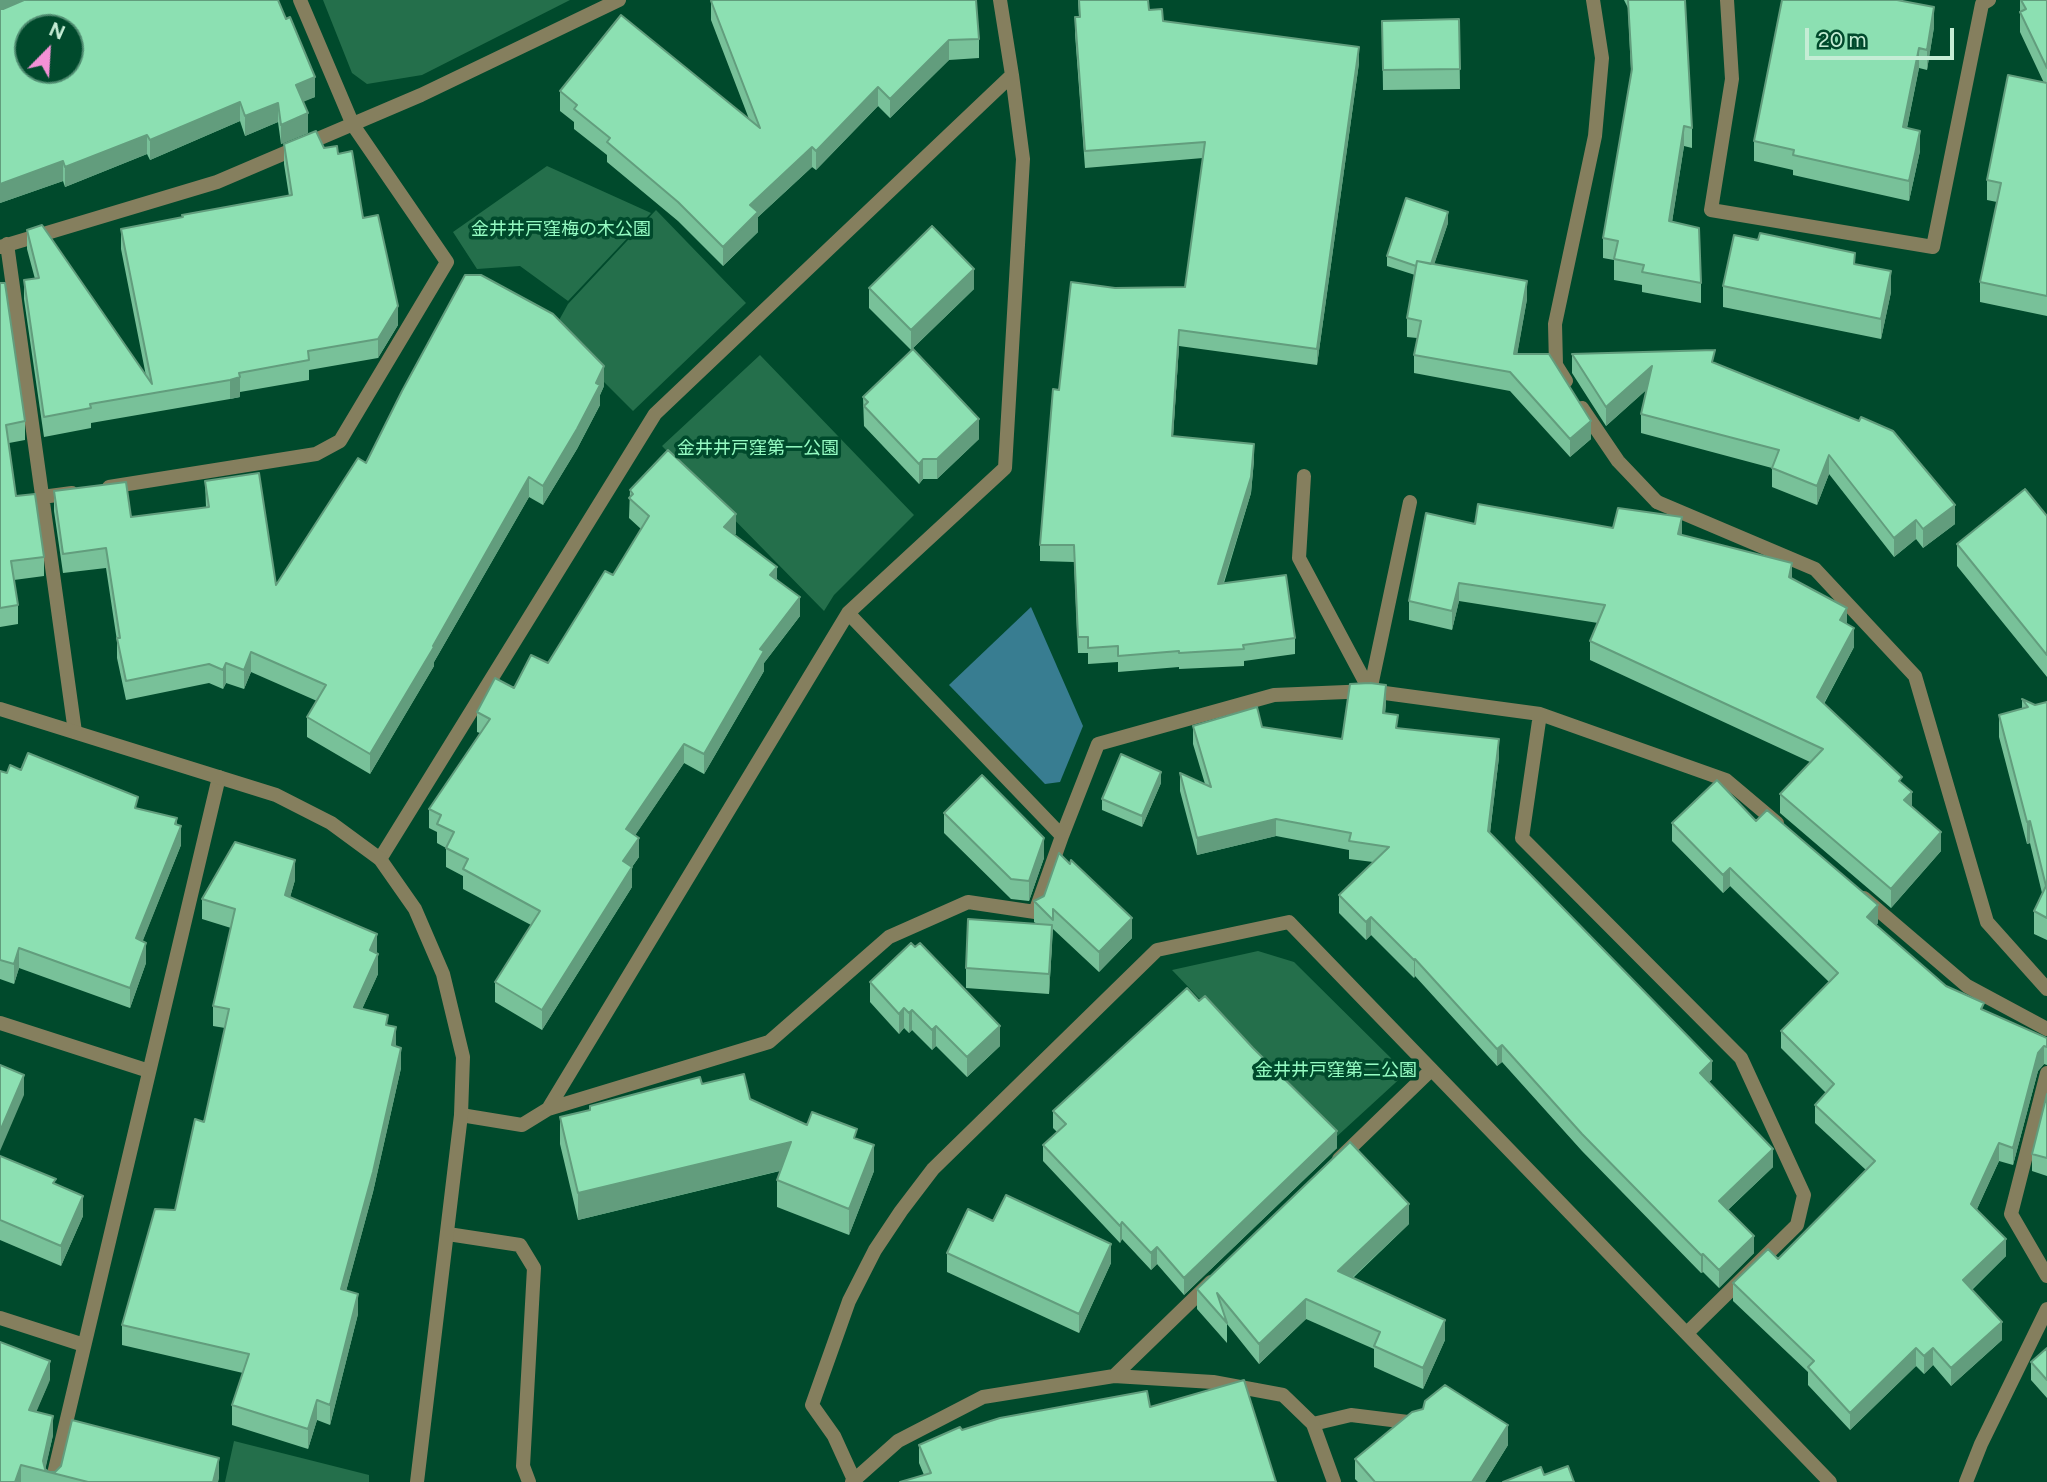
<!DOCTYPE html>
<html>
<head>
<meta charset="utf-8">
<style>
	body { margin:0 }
	#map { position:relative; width:2047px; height:1482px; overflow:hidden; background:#004a2c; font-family:Figtree,sans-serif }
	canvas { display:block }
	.north { position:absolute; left:14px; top:14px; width:70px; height:70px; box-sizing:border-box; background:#004a2c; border:2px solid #4f8b70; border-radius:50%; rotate:24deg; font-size:19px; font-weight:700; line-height:28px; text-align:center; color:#c5edd5 }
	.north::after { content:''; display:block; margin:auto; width:24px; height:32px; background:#f391d6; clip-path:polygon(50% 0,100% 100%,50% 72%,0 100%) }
	.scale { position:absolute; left:1805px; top:28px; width:149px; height:32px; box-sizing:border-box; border:4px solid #c5edd5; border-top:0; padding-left:9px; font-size:21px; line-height:24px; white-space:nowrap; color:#c5edd5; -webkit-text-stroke:5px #004a2c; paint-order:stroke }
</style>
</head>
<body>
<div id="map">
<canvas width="2047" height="1482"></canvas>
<div class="north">N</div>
<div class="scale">20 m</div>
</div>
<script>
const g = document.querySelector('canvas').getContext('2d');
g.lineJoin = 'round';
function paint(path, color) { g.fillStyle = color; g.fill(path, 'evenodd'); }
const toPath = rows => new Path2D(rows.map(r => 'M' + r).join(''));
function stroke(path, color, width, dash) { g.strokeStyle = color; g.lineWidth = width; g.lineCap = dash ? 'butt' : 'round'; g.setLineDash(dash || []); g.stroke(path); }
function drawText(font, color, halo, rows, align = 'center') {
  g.font = font + ' Figtree,"Noto Sans JP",sans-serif'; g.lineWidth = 7; g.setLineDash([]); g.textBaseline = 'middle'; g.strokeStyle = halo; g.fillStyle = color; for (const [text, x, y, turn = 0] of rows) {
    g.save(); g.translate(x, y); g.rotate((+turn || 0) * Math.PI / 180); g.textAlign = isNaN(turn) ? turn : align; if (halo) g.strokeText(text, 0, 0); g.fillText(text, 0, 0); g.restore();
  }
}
const green = toPath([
	[323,0,570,0,422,75,367,84,352,73],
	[547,166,651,213,568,301,520,266,477,269,453,232],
	[656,210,746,303,633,411,553,331,568,304],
	[760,355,914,515,834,595,824,611,662,446],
	[1258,951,1294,962,1406,1073,1334,1139,1172,970],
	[234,1441,369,1475,369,1482,225,1482]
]);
const water = toPath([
	[1031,607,1083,726,1060,782,1045,784,949,685]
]);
const service = toPath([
	[1566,381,1556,365,1555,324,1595,136,1602,58,1593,0],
	[1582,408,1618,461,1657,502],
	[1304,476,1299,558,1370,691,1410,502],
	[1313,1424,1351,1415,1416,1423]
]);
const minor = toPath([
	[1727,0,1732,79,1711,210,1933,247,1982,4,1989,0],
	[7,244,75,732],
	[0,247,217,182,421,95,619,0],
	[109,487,316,454,340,441,447,262,353,125,300,0],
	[42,497,72,493],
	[1657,502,1815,569,1915,676,1987,922,2047,989],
	[848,613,1062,836,1098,744,1274,695,1370,691,1540,714,1726,780,1777,823],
	[1540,714,1522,838,1741,1058,1804,1195,1797,1225,1687,1333],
	[380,859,655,414,1012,75,1000,0],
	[1864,898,1967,986,2047,1029],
	[0,1023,149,1071],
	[2047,1073,2011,1214,2047,1276],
	[548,1109,769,1042,889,937,968,902,1035,912,1062,836],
	[461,1115,522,1125,548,1109,848,613,1005,468,1023,159,1012,75],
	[1339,1159,1431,1070],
	[448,1234,520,1245,534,1268,523,1466,529,1482],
	[0,1318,84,1345],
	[1114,1376,1211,1282],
	[854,1480,834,1436,812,1405,849,1301,875,1250,901,1211,933,1169,1157,950,1289,922,1830,1482],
	[52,1482,219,777],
	[852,1482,898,1441,983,1397,1114,1376,1213,1382,1283,1395,1313,1424,1334,1482],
	[1966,1482,1981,1444,2047,1309]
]);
const tertiary = toPath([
	[0,709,276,795,331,823,380,859,415,909,443,974,463,1057,461,1115,417,1482]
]);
const wall = toPath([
	[0,0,22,0,2,9,3,9,24,0,278,0,286,19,290,17,315,77,315,97,303,101,308,113,308,133,281,144,278,122,245,136,240,121,150,160,147,154,65,187,63,181,0,203],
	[28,28,70,28,70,70,28,70],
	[1078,0,1148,0,1149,10,1163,21,1359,63,1317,365,1179,346,1173,436,1254,460,1251,493,1224,583,1295,638,1295,654,1244,661,1244,666,1179,669,1179,667,1118,672,1118,662,1088,664,1088,653,1078,653,1074,562,1040,561,1040,545,1059,390,1115,288,1185,287,1203,158,1085,168,1075,34,1075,17,1079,17],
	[1624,0,1685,0,1692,128,1692,148,1684,146,1672,222,1701,283,1701,303,1642,292,1642,285,1614,280,1614,260,1603,258,1603,238,1631,73,1628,8],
	[2020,0,2047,0,2047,316,1980,302,1980,282,1997,202,1987,200,1987,180,2044,83,2020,32],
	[711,1,979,39,979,58,949,60,890,118,878,106,816,170,812,167,758,217,758,232,723,266,678,221,607,162,607,155,574,129,574,122,560,111,560,91,749,119,711,20],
	[1459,19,1460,89,1383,90,1382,21],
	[1934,27,1927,70,1919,68,1907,128,1920,151,1909,201,1793,175,1793,170,1754,161,1754,141],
	[284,144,324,148,338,154,363,218,398,325,378,358,309,370,309,380,240,392,240,397,230,399,91,423,91,428,44,437,24,299,24,280,35,279,27,249,27,230,146,376,121,249,121,229,182,217,182,215,289,196,284,164],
	[1448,223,1434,264,1527,299,1517,354,1591,439,1570,457,1510,391,1414,373,1414,355,1417,338,1407,337,1407,318,1415,275,1387,266,1387,256],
	[1855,264,1891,292,1881,339,1723,307,1723,286],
	[0,283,25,421,25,440,9,443,16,496,44,557,44,576,14,580,18,605,18,624,0,627],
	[869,288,974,289,911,350,869,308],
	[1572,354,1715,363,1955,524,1923,548,1916,539,1894,557,1829,474,1817,505,1772,487,1772,468,1641,433,1641,414,1646,390,1606,426,1572,373],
	[604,386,600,395,600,405,577,449,543,505,529,497,434,662,434,666,370,774,307,737,307,717,317,701,251,672,244,689,226,683,223,689,209,683,126,700,117,658,117,641,106,568,63,573,54,511,54,491,131,517,206,507,205,481,276,585,366,463],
	[863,397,979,439,937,479,923,479,919,484,864,426],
	[630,490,736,533,735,535,777,579,800,616,764,663,764,671,704,774,684,763,635,835,639,857,632,867,632,887,542,1030,495,1002,495,982,531,925,463,889,463,876,446,867,446,848,437,843,437,832,429,828,429,809,480,733,477,732,477,712,548,663,613,575,641,529,629,518],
	[2047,516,2047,677,1957,566,1957,544],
	[1475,524,1613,528,1682,535,1792,579,1847,624,1854,647,1824,704,1902,783,1912,806,1941,851,1891,908,1780,813,1780,794,1810,762,1590,660,1590,641,1598,623,1459,601,1452,630,1409,620,1409,601],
	[2022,699,2035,705,2047,702,2047,940,2034,934,2034,911,2042,893,2030,843,2027,844,1999,737,1999,715,2022,709],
	[1386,703,1385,714,1398,728,1499,757,1490,833,1712,1079,1709,1082,1773,1167,1728,1210,1754,1253,1719,1288,1703,1272,1701,1273,1582,1151,1502,1062,1497,1066,1415,976,1414,978,1371,935,1366,940,1339,913,1339,895,1373,862,1349,859,1349,850,1276,836,1197,855,1180,791,1180,773,1205,784,1193,744,1193,726,1262,727,1342,739],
	[21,770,138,809,177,825,181,845,142,942,146,963,130,1008,19,968,14,984,0,979,0,771,7,773],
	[1161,783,1142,827,1102,810,1102,799],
	[944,813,1044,858,1029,901,1011,899,944,833],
	[1756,821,1878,923,1876,925,1946,986,1984,1010,2047,1038,2047,1065,2044,1064,2038,1071,2013,1165,1999,1161,1977,1209,2006,1256,1972,1290,2002,1340,1951,1386,1933,1365,1924,1374,1916,1366,1850,1430,1808,1385,1808,1372,1733,1301,1733,1283,1778,1259,1866,1170,1815,1123,1815,1105,1826,1093,1781,1048,1781,1031,1829,982,1730,886,1723,893,1672,841,1672,823],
	[295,880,290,897,377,953,378,974,362,1009,388,1025,396,1046,401,1068,373,1192,346,1291,358,1314,330,1425,317,1420,308,1449,232,1425,232,1405,243,1373,122,1345,122,1325,175,1210,204,1122,225,1028,213,1026,213,1006,231,928,202,919,202,899],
	[1034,901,1132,938,1099,972,1053,929,1049,994,966,988,966,968,1037,924,1034,922],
	[870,982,1000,1046,967,1077,936,1046,932,1050,912,1030,909,1033,904,1028,899,1034,870,1002],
	[702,1084,750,1099,807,1125,857,1139,874,1171,849,1235,777,1207,777,1180,780,1171,578,1220,560,1144,560,1117,590,1110,590,1106],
	[2047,1094,2047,1176,2032,1171,2032,1154],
	[1053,1111,1337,1148,1184,1295,1157,1264,1151,1270,1122,1239,1120,1243,1043,1161,1043,1145,1057,1132,1053,1128],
	[0,1156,56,1184,83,1216,61,1266,0,1240],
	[993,1221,1111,1263,1079,1333,947,1272,947,1253],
	[1409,1224,1353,1278,1445,1340,1423,1389,1374,1367,1374,1349,1306,1319,1259,1364,1227,1324,1227,1343,1197,1309,1197,1289],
	[2047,1348,2047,1398,2031,1380,2031,1362],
	[50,1380,36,1411,53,1435,45,1469,49,1472,219,1477,218,1482,0,1482],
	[1147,1391,924,1475,919,1463,919,1445,962,1430],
	[1508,1445,1485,1482,1358,1482,1355,1479,1355,1459]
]);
const shadedWall = toPath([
	[0,0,22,0,0,10],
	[1934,7,1934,27,1927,70,1927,50],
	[949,40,949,60,890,118,890,99],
	[1359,47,1359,63,1317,365,1317,349],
	[1919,48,1919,68,1903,147,1903,127],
	[315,77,315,97,296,105,296,85],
	[878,87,878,106,816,170,816,151],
	[240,102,240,121,150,160,150,140],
	[278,103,278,122,245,136,245,116],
	[308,113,308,133,281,144,281,125],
	[1684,126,1684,146,1669,241,1669,221],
	[1920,131,1920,151,1909,201,1909,181],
	[147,135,147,154,65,187,65,167],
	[812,147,812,167,758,217,758,232,723,266,723,247,750,205],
	[63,161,63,181,0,203,0,184],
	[1448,212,1448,223,1429,280,1429,270],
	[974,269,974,289,911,350,911,330],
	[1891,271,1891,292,1881,339,1881,319],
	[1527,281,1527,299,1514,373,1514,354],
	[398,306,398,325,378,358,378,339],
	[1179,330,1179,346,1172,453,1172,436],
	[604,366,604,386,600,395,600,405,577,449,543,505,543,486,596,383],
	[1652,366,1652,385,1606,426,1606,407],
	[240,377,240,397,230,399,230,380],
	[979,419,979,439,937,479,937,459],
	[1591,421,1591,439,1570,457,1570,439],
	[1254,444,1254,460,1251,493,1218,600,1218,584],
	[1829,455,1829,474,1817,505,1817,486],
	[923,459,923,479,919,484,919,464],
	[529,477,529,497,434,662,434,666,370,774,370,754],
	[1955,505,1955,524,1923,548,1923,529],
	[736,514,736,533,724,547,724,527],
	[1682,517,1682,536,1678,534],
	[1916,520,1916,539,1894,557,1894,538],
	[1792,563,1792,582,1789,577],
	[777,567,777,586,770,575],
	[1459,583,1459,601,1452,630,1452,611],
	[800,597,800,616,764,663,764,671,704,774,704,754,760,649],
	[1847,608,1847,627,1840,620],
	[1854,628,1854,647,1817,716,1817,697],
	[251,652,251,672,244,689,244,670],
	[226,663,226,683,223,689,223,670],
	[1386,685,1386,703,1383,731,1383,713],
	[1499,739,1499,757,1488,849,1488,831],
	[684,744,684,763,626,849,626,829],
	[1161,772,1161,783,1142,827,1142,816],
	[1912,792,1912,811,1904,800],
	[177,818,177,837,181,826,181,845,136,958,136,938],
	[1276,819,1276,836,1197,855,1197,838],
	[2030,821,2030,843,2027,844,2027,822],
	[1941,832,1941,851,1891,908,1891,889],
	[639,838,639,857,632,867,632,887,542,1030,542,1010,623,861],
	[1044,838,1044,858,1029,901,1029,881],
	[295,860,295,880,285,915,285,895],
	[1730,868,1730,886,1723,893,1723,875],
	[1878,905,1878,923,1867,935,1867,917],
	[1371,917,1371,935,1366,940,1366,922],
	[1132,918,1132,938,1099,972,1099,952],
	[1052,925,1052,945,1049,994,1049,974],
	[377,934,377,954,370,950],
	[146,943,146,963,130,1008,130,988],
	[19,948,19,968,14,984,14,964],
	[378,954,378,974,354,1027,354,1007],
	[1415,959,1415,976,1414,978,1414,960],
	[904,1008,904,1028,899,1034,899,1014],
	[912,1010,912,1030,909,1033,909,1013],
	[936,1026,936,1046,932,1050,932,1030],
	[1000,1026,1000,1046,967,1077,967,1057],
	[396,1027,396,1047,392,1045],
	[1502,1045,1502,1062,1497,1066,1497,1049],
	[2044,1046,2044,1064,2038,1071,2013,1165,2013,1148,2038,1053],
	[401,1048,401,1068,373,1192,341,1310,341,1289],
	[1712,1061,1712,1079,1700,1091,1700,1073],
	[24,1075,24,1095,0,1151,0,1131],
	[1337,1131,1337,1148,1184,1295,1184,1278],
	[791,1142,791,1168,578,1220,578,1193],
	[1999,1143,1999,1161,1971,1222,1971,1204],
	[874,1145,874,1171,849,1235,849,1209],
	[1773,1149,1773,1167,1719,1218,1719,1201],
	[83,1196,83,1216,61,1266,61,1246],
	[1409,1204,1409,1224,1338,1291,1338,1271],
	[1122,1222,1122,1239,1120,1243,1120,1226],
	[1754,1236,1754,1253,1719,1288,1719,1270],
	[2006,1239,2006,1256,1963,1298,1963,1280],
	[1111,1244,1111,1263,1079,1333,1079,1314],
	[1157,1247,1157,1264,1151,1270,1151,1253],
	[1703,1254,1703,1272,1701,1273,1701,1255],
	[358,1294,358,1314,330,1425,330,1405],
	[1306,1299,1306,1319,1259,1364,1259,1344],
	[1445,1320,1445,1340,1423,1389,1423,1368],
	[2002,1322,2002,1340,1951,1386,1951,1368],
	[1916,1348,1916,1366,1850,1430,1850,1413],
	[1933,1348,1933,1365,1924,1374,1924,1356],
	[50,1361,50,1380,29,1429,29,1410],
	[317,1400,317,1420,308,1449,308,1429],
	[53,1416,53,1435,45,1471,43,1461],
	[1508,1425,1508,1445,1485,1482,1472,1482],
	[219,1458,219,1477,218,1482,213,1482],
	[21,1465,21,1482,15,1482]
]);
const building = toPath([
	[24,0,278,0,286,19,290,17,315,77,296,85,308,113,281,125,278,103,245,116,240,102,150,140,147,135,65,167,63,161,0,184,0,9,3,9,24,0],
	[28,28,70,28,70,70,28,70,28,28],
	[713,0,976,0,979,39,949,40,890,99,878,87,816,151,812,147,750,205,758,212,723,247,678,202,607,142,610,138,574,109,577,105,560,91,621,15,760,128,711,1,713,0],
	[1079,0,1148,0,1149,10,1162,9,1163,21,1359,47,1317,349,1179,330,1172,436,1254,444,1251,477,1218,584,1286,575,1295,638,1243,645,1244,649,1179,653,1179,651,1118,656,1118,646,1088,648,1088,637,1078,637,1074,545,1040,545,1053,389,1059,390,1071,282,1115,288,1185,287,1205,142,1085,151,1075,17,1080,17,1079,0],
	[1628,0,1685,0,1692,128,1684,126,1669,221,1699,228,1701,283,1642,272,1644,265,1614,259,1618,241,1603,238,1632,69,1628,0],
	[1782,0,1897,0,1934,7,1927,50,1919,48,1903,127,1920,131,1909,181,1793,155,1794,150,1754,141,1782,0],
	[2021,0,2047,0,2047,68,2020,12,2026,9,2021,0],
	[1459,19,1460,69,1383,70,1382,21,1459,19],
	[2008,75,2047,83,2047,296,1980,282,2001,183,1987,180,2008,75],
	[316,131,324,148,337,146,338,154,352,151,363,218,378,215,398,306,378,339,308,351,309,360,239,373,240,377,230,380,90,404,91,408,44,417,24,280,39,278,27,230,42,225,152,384,121,229,183,217,182,215,292,195,284,144,316,131],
	[1406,198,1448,212,1431,264,1417,261,1416,266,1387,256,1406,198],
	[932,226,974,269,911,330,869,288,932,226],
	[1760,233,1855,253,1854,264,1891,271,1881,319,1723,286,1734,235,1758,240,1760,233],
	[1417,261,1527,281,1514,354,1549,354,1591,421,1570,439,1510,372,1414,355,1421,321,1407,318,1417,261],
	[465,275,481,275,553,314,604,366,596,383,600,385,577,429,543,486,529,477,433,646,434,647,370,754,307,717,326,685,251,652,244,670,226,663,223,670,209,664,126,681,117,638,120,638,106,548,63,554,54,491,126,482,131,517,209,507,205,481,259,473,276,585,358,458,366,463,402,391,465,275],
	[0,283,5,283,25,421,6,425,16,496,35,494,44,557,11,561,18,605,0,608,0,283],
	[913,349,979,419,937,459,923,459,919,464,864,406,868,402,863,397,913,349],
	[1715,350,1712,362,1859,421,1861,417,1893,431,1955,505,1923,529,1916,520,1894,538,1829,455,1817,486,1772,468,1779,450,1641,414,1652,366,1606,407,1572,354,1715,350],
	[668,450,736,514,724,527,777,567,770,575,800,597,760,649,764,651,704,754,684,744,626,829,639,838,623,861,632,867,542,1010,495,982,540,911,463,869,468,859,446,848,454,832,437,824,441,815,429,809,490,719,477,712,495,678,514,688,531,655,548,663,605,571,613,575,649,516,629,498,633,494,630,490,668,450],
	[2025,489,2047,516,2047,655,1957,544,2025,489],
	[1478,504,1613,528,1618,508,1682,517,1678,534,1792,563,1789,577,1847,608,1840,620,1854,628,1817,697,1902,777,1899,781,1912,792,1904,800,1941,832,1891,889,1780,794,1823,749,1590,641,1605,605,1459,583,1452,611,1409,601,1426,513,1475,524,1478,504],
	[1370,683,1386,685,1383,713,1398,715,1396,728,1499,739,1488,831,1712,1061,1700,1073,1773,1149,1719,1201,1754,1236,1719,1270,1703,1254,1701,1255,1582,1134,1502,1045,1497,1049,1415,959,1414,960,1371,917,1366,922,1339,895,1389,847,1349,841,1351,833,1276,819,1197,838,1180,773,1211,787,1193,726,1257,707,1262,727,1342,739,1350,684,1370,683],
	[2022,699,2035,705,2047,702,2047,918,2034,911,2046,886,2030,821,2027,822,1999,715,2028,707,2022,699],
	[28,753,138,797,135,808,177,818,175,824,181,826,136,938,146,943,130,988,19,948,14,964,0,960,0,771,7,773,10,765,21,770,28,753],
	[1121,754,1161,772,1142,816,1102,799,1121,754],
	[982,775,1044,838,1029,881,1011,879,944,813,982,775],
	[1717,780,1756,821,1767,810,1878,905,1867,917,1946,986,1984,1003,1981,1009,2047,1038,2047,1047,2044,1046,2038,1053,2013,1148,1999,1143,1971,1204,2006,1239,1963,1280,2002,1322,1951,1368,1933,1348,1924,1356,1916,1348,1850,1413,1808,1367,1814,1361,1733,1283,1768,1249,1778,1259,1875,1161,1815,1105,1834,1084,1781,1031,1838,973,1730,868,1723,875,1672,823,1717,780],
	[235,842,295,860,285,895,377,934,370,950,378,954,354,1007,388,1015,386,1025,396,1027,392,1045,401,1048,373,1172,341,1289,358,1294,330,1405,317,1400,308,1429,232,1405,249,1354,122,1325,155,1209,175,1210,195,1119,204,1122,229,1009,213,1006,235,909,202,899,235,842],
	[1059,853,1070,864,1071,860,1132,918,1099,952,1053,909,1053,920,1034,901,1044,896,1059,853],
	[968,919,1052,925,1049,974,966,968,968,919],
	[911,943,915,947,920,943,1000,1026,967,1057,936,1026,932,1030,912,1010,909,1013,904,1008,899,1014,870,982,911,943],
	[1187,988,1199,1001,1205,996,1253,1048,1337,1131,1184,1278,1157,1247,1151,1253,1122,1222,1120,1226,1043,1145,1066,1124,1053,1111,1187,988],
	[0,1065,24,1075,0,1131,0,1065],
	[744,1074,750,1099,807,1125,812,1112,857,1129,854,1138,874,1145,849,1209,777,1180,791,1142,578,1193,560,1117,590,1110,590,1106,700,1077,702,1084,744,1074],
	[2047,1094,2047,1158,2032,1154,2047,1094],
	[1350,1142,1409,1204,1338,1271,1445,1320,1423,1368,1374,1346,1380,1332,1306,1299,1259,1344,1217,1293,1227,1323,1197,1289,1350,1142],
	[0,1156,56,1179,53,1183,83,1196,61,1246,0,1220,0,1156],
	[1006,1195,1111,1244,1079,1314,947,1253,968,1209,993,1221,1006,1195],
	[0,1342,50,1361,29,1410,53,1416,43,1461,45,1469,49,1472,55,1472,61,1466,72,1420,219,1458,213,1482,88,1482,21,1465,15,1482,0,1482,0,1342],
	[2047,1348,2047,1380,2031,1362,2047,1348],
	[1244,1380,1276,1482,900,1482,931,1473,919,1445,960,1427,962,1430,1000,1418,1147,1391,1150,1407,1244,1380],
	[1445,1385,1508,1425,1472,1482,1375,1482,1355,1459,1412,1412,1423,1409,1425,1401,1445,1385],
	[1568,1466,1574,1482,1503,1482,1541,1467,1544,1475,1568,1466]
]);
const parkNames = [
	["金井井戸窪梅の木公園",561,230],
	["金井井戸窪第一公園",758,449],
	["金井井戸窪第二公園",1336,1071]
];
paint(green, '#246f4b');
paint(water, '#387d91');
stroke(service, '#857f5e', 14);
stroke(minor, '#857f5e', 14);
stroke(tertiary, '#857f5e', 14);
paint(wall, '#78c199');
paint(shadedWall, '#629d7d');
paint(building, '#8ce0b2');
stroke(building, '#629d7d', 2);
drawText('18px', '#95fcc3', '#004a2c', parkNames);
</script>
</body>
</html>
